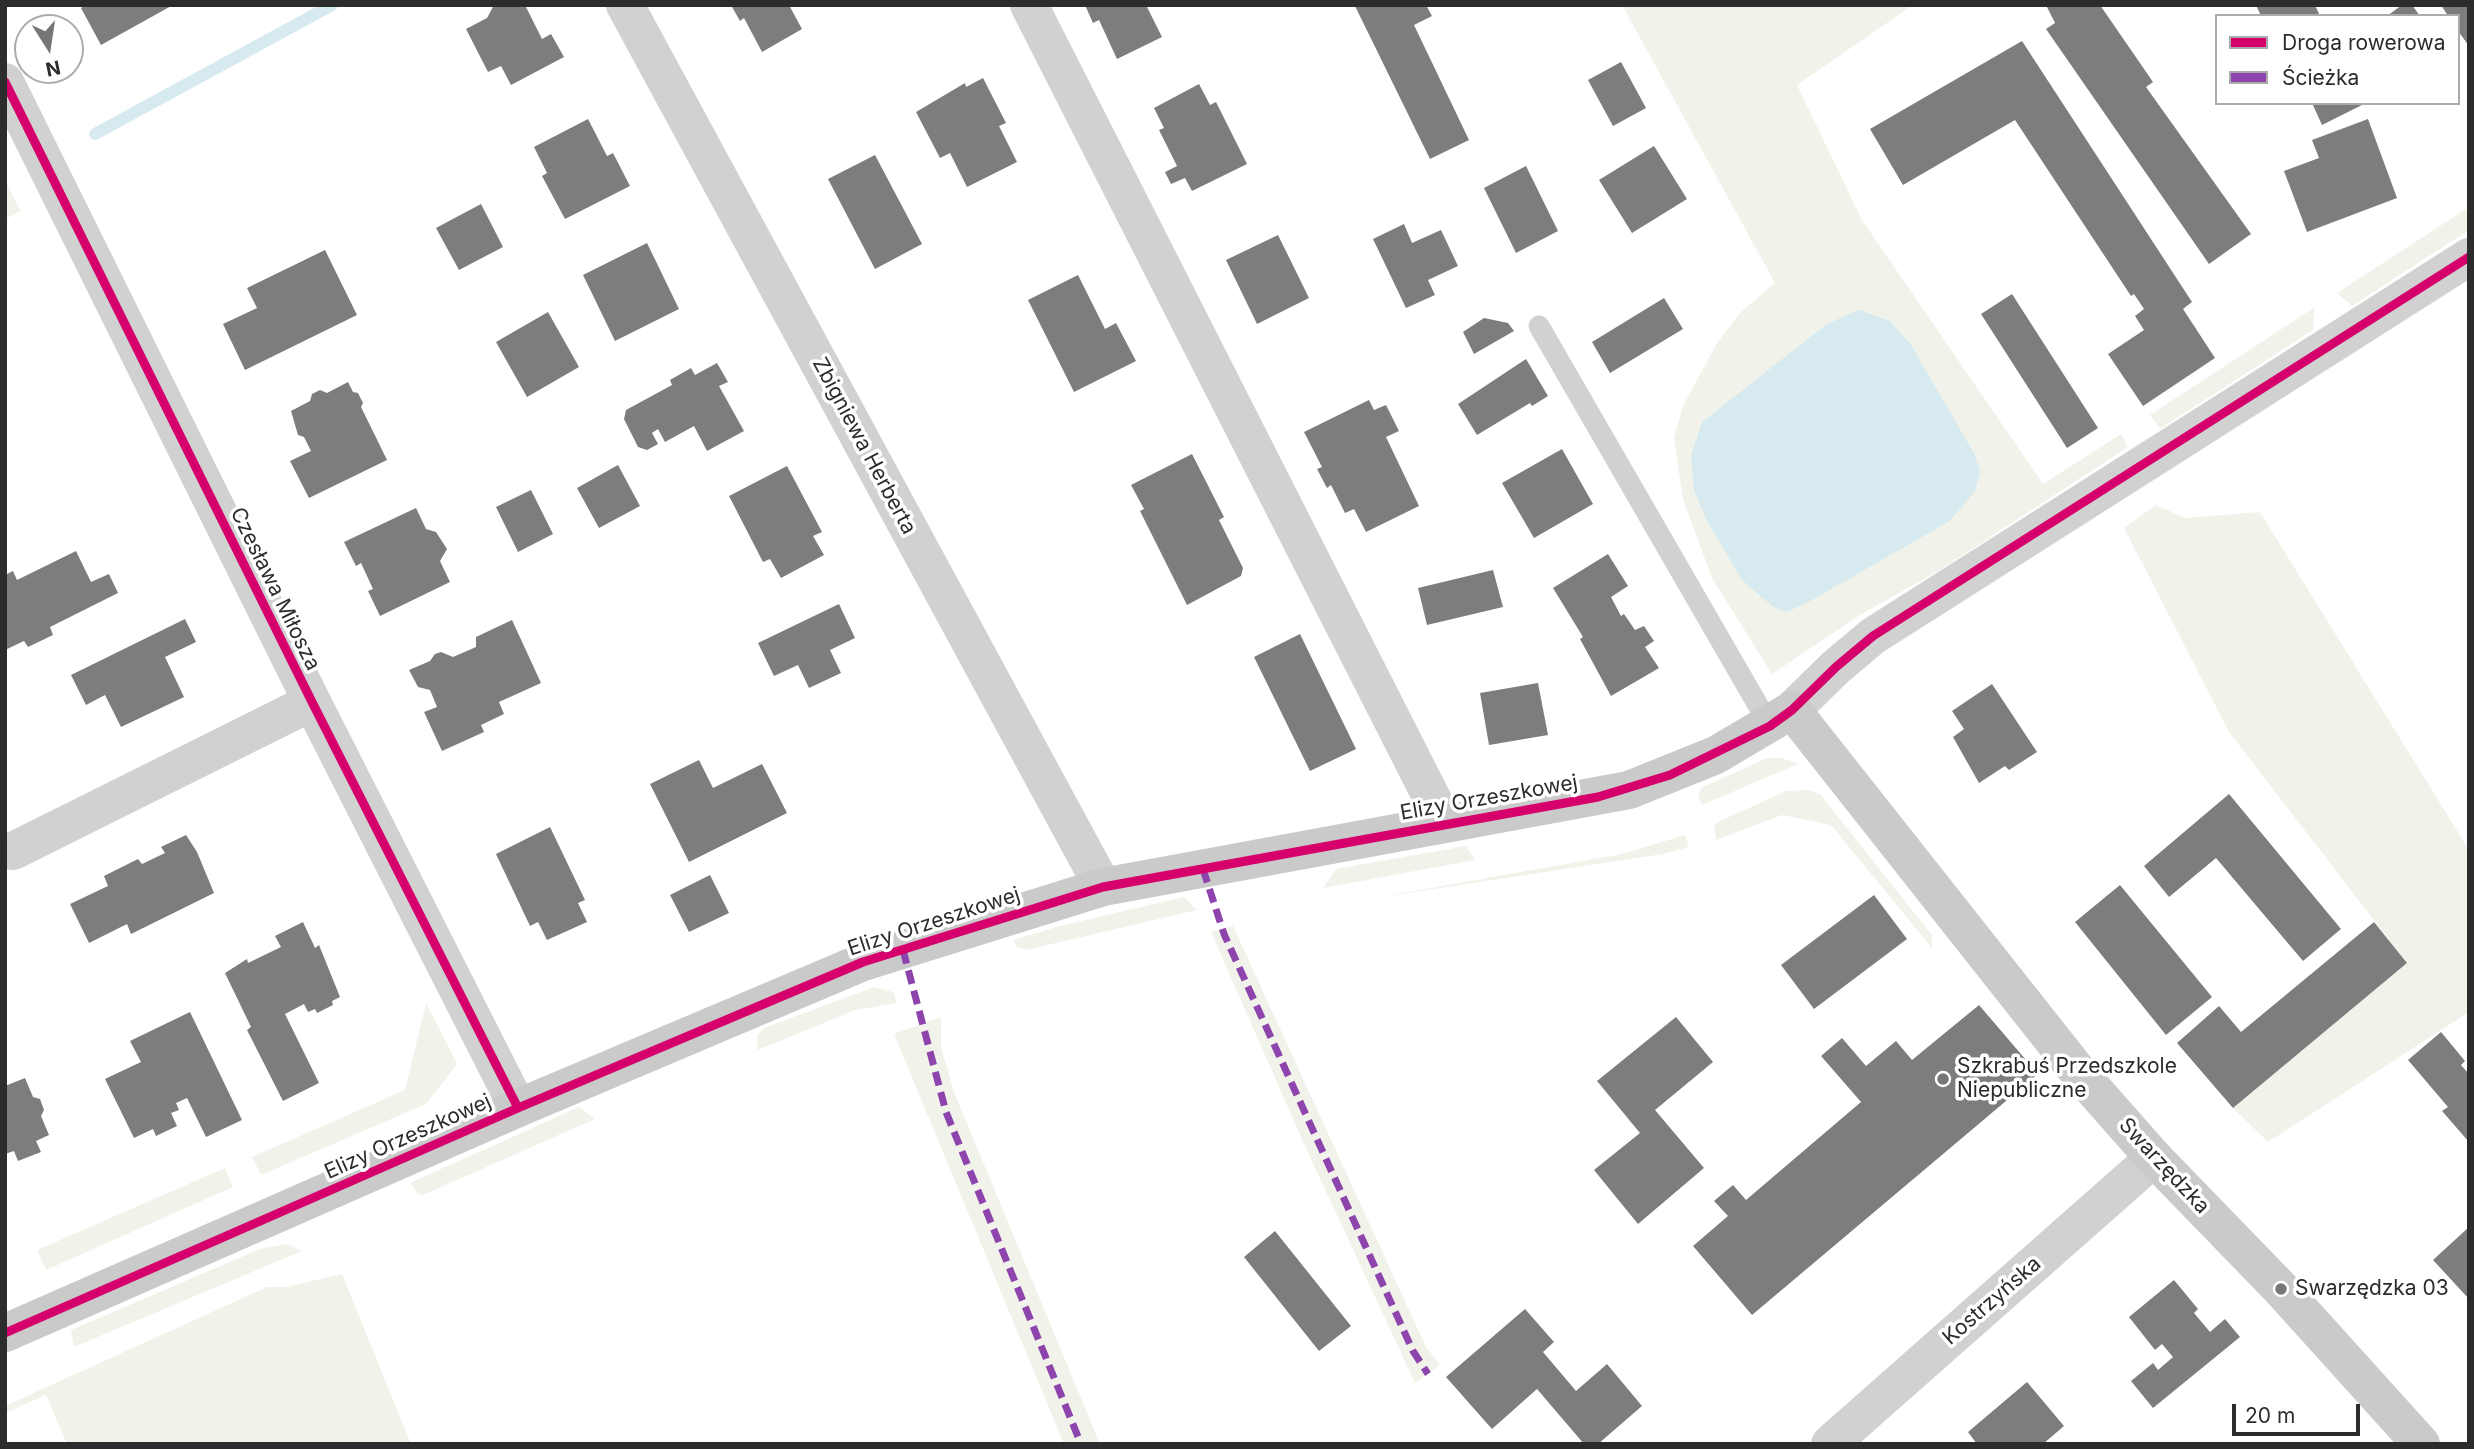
<!DOCTYPE html>
<html>
<head>
<meta charset="utf-8">
<style>
	body { margin:0 }
	#map { position:relative; width:2474px; height:1449px; overflow:hidden; background:#fff; font-family:Inter,sans-serif }
	canvas { display:block }
	.frame { position:absolute; inset:0; border:7px solid #2c2c2c; pointer-events:none }
	.legend { position:absolute; left:2215px; top:14px; width:245px; height:91px; box-sizing:border-box; background:#fff; border:2px solid #ababab; margin:0; padding:9px 12px; list-style:none; font-size:21px; color:#2c2c2c }
	.legend li { display:flex; align-items:center; gap:14px; height:35px }
	.legend b { width:35px; border:2px solid #ababab }
	.north { position:absolute; left:14px; top:14px; width:70px; height:70px; box-sizing:border-box; background:#fff; border:2px solid #ababab; border-radius:50%; rotate:168deg; font-size:19px; font-weight:700; line-height:28px; text-align:center; color:#2c2c2c }
	.north::after { content:''; display:block; margin:auto; width:24px; height:32px; background:#767676; clip-path:polygon(50% 0,100% 100%,50% 72%,0 100%) }
	.scale { position:absolute; left:2232px; top:1404px; width:128px; height:32px; box-sizing:border-box; border:4px solid #2c2c2c; border-top:0; padding-left:9px; font-size:21px; line-height:24px; white-space:nowrap; color:#2c2c2c; -webkit-text-stroke:5px #fff; paint-order:stroke }
</style>
</head>
<body>
<div id="map">
<canvas width="2474" height="1449"></canvas>
<div class="frame"></div>
<ul class="legend">
<li><b style="height:9px;background:#d6006c"></b>Droga rowerowa</li>
<li><b style="height:9px;background:#8e44ad"></b>Ścieżka</li>
</ul>
<div class="north">N</div>
<div class="scale">20 m</div>
</div>
<script>
const g = document.querySelector('canvas').getContext('2d');
g.lineJoin = 'round';
function paint(path, color) { g.fillStyle = color; g.fill(path, 'evenodd'); }
const toPath = rows => new Path2D(rows.map(r => 'M' + r).join(''));
function stroke(path, color, width, dash) { g.strokeStyle = color; g.lineWidth = width; g.lineCap = dash ? 'butt' : 'round'; g.setLineDash(dash || []); g.stroke(path); }
function drawText(font, color, halo, rows, align = 'center') {
  g.font = font + ' Inter,sans-serif'; g.lineWidth = 7; g.setLineDash([]); g.textBaseline = 'middle'; g.strokeStyle = halo; g.fillStyle = color; for (const [text, x, y, turn = 0] of rows) {
    g.save(); g.translate(x, y); g.rotate((+turn || 0) * Math.PI / 180); g.textAlign = isNaN(turn) ? turn : align; if (halo) g.strokeText(text, 0, 0); g.fillText(text, 0, 0); g.restore();
  }
}
const green = toPath([
	[1622,5,1913,5,1797,85,1862,220,2043,484,2121,434,2128,447,1940,570,1860,615,1772,674,1712,578,1683,499,1674,438,1683,406,1717,343,1740,313,1775,283],
	[5,181,21,211,5,219],
	[2469,207,2469,230,2352,306,2337,293],
	[2315,307,2313,330,2160,429,2150,415],
	[2156,505,2185,518,2260,512,2469,850,2469,1012,2268,1142,2233,1108,2407,963,2229,732,2124,528],
	[1767,758,1781,758,1798,764,1702,805,1698,796,1701,788],
	[1807,790,1820,794,1932,935,1932,948,1831,825,1782,815,1716,840,1714,827,1718,822,1786,791],
	[1685,835,1689,847,1663,854,1369,899,1622,854],
	[1466,846,1475,860,1323,888,1336,869],
	[1184,897,1197,910,1026,950,1017,947,1013,940,1060,926],
	[1233,926,1426,1347,1440,1365,1415,1383,1304,1144,1211,932],
	[874,987,893,992,897,1003,855,1010,758,1050,757,1036,764,1028],
	[426,1003,457,1064,426,1104,261,1175,252,1157,405,1090],
	[941,1017,941,1047,954,1092,1100,1444,1064,1444,894,1034],
	[579,1107,595,1119,423,1195,418,1194,410,1183],
	[225,1168,233,1187,46,1270,37,1250],
	[287,1244,302,1251,74,1347,71,1330,260,1249],
	[342,1274,411,1444,67,1444,46,1395,5,1413,5,1406,267,1287,286,1287]
]);
const water = toPath([
	[1859,310,1890,321,1911,345,1975,455,1980,472,1975,491,1950,521,1812,600,1787,612,1772,606,1742,580,1706,519,1694,490,1691,456,1702,422,1827,324]
]);
const stream = toPath([
	[95,134,332,5]
]);
const building = toPath([
	[86,5,173,5,101,45,81,8],
	[494,5,525,5,542,39,551,34,564,57,511,85,501,66,488,72,466,29,487,18],
	[731,5,789,5,802,29,762,52,744,18,740,21],
	[1085,5,1146,5,1162,37,1117,59,1099,20,1093,23],
	[1426,5,1432,16,1414,25,1469,140,1430,159,1355,6],
	[2046,5,2100,5,2153,82,2146,87,2251,234,2209,264,2046,29,2055,23],
	[2256,5,2315,5,2320,16,2261,16],
	[2402,5,2412,5,2420,16,2387,16],
	[2441,5,2469,5,2469,46,2458,31,2458,16,2448,16],
	[2022,41,2192,302,2183,309,2215,358,2143,406,2108,354,2144,330,2135,316,2144,309,2134,294,2131,296,2015,120,1903,185,1870,129],
	[1621,62,1646,108,1613,126,1588,80],
	[983,78,1006,123,999,126,1017,162,967,187,950,153,940,158,916,112,965,83,966,87],
	[1199,84,1210,105,1216,102,1247,164,1192,191,1185,178,1171,184,1165,172,1177,166,1159,130,1164,128,1154,108],
	[2312,103,2366,103,2322,125],
	[588,119,607,156,613,153,630,186,565,219,542,176,547,173,534,147],
	[2368,119,2397,198,2307,232,2284,171,2319,158,2312,140],
	[1654,146,1687,199,1632,233,1599,180],
	[875,155,922,244,875,269,828,179],
	[1526,166,1558,231,1516,253,1484,188],
	[481,204,503,247,459,270,436,228],
	[1404,224,1412,243,1441,230,1458,266,1428,280,1435,295,1406,308,1373,239],
	[1278,235,1309,298,1257,324,1226,260],
	[647,243,679,309,615,341,583,275],
	[325,250,357,315,245,370,223,324,257,308,247,288],
	[1078,275,1105,329,1116,323,1136,361,1074,392,1028,300],
	[2012,294,2098,428,2067,448,1981,314],
	[1664,298,1683,329,1610,373,1592,342],
	[548,312,579,367,527,397,496,342],
	[1484,318,1508,323,1514,331,1474,354,1463,332],
	[1526,359,1548,396,1532,406,1530,403,1477,435,1458,404],
	[717,363,728,382,719,386,744,431,707,451,694,426,665,442,658,429,652,433,658,444,647,450,638,447,624,419,626,410,672,385,670,380,691,368,695,375],
	[348,382,353,392,358,393,363,403,361,407,387,460,309,498,290,461,311,451,304,437,298,435,291,411,310,401,312,394,320,390,327,393],
	[1369,400,1374,410,1386,405,1399,431,1386,437,1419,506,1366,532,1354,509,1345,513,1331,485,1327,488,1317,469,1322,467,1304,432],
	[1562,449,1593,504,1534,538,1502,483],
	[1192,454,1224,517,1219,520,1243,568,1241,576,1187,605,1140,511,1144,509,1131,485],
	[618,465,640,506,599,528,577,488],
	[787,466,822,532,813,536,824,555,781,578,770,559,763,562,729,496],
	[531,490,553,534,518,552,496,507],
	[416,508,426,529,436,532,447,549,440,561,450,582,380,616,368,591,373,589,361,563,356,566,344,542],
	[76,551,91,582,109,574,118,593,50,627,53,635,28,647,24,641,5,650,5,575,13,571,17,580],
	[1608,554,1628,586,1611,597,1621,616,1624,614,1635,630,1644,626,1654,641,1645,647,1659,668,1611,696,1580,639,1583,637,1553,588],
	[1493,570,1503,607,1427,625,1418,588],
	[839,604,855,638,830,650,841,673,809,688,798,665,774,676,758,643],
	[185,619,196,642,165,657,184,697,121,727,105,695,86,705,71,675],
	[512,620,541,683,499,702,504,714,481,725,484,732,442,751,424,712,437,707,430,690,418,687,409,670,430,661,435,654,441,652,453,657,476,647,476,637],
	[1300,634,1356,749,1310,771,1254,657],
	[1538,683,1548,735,1489,745,1480,693],
	[1992,684,2037,752,2009,770,2005,766,1979,783,1953,737,1964,729,1952,711],
	[699,760,713,788,762,764,787,813,689,862,650,784],
	[2229,794,2341,929,2303,961,2216,858,2169,897,2144,866],
	[550,827,585,900,578,903,587,922,547,940,538,922,530,926,496,854],
	[186,835,197,852,214,893,131,934,127,924,89,943,70,904,108,886,104,876,138,859,142,864,165,853,161,847],
	[710,875,729,913,689,932,670,895],
	[2120,885,2212,997,2166,1035,2075,922],
	[1874,895,1907,939,1814,1009,1781,965],
	[303,922,315,948,319,945,340,997,332,1001,333,1005,317,1013,315,1009,308,1012,304,1004,285,1014,319,1083,283,1101,247,1030,251,1027,225,973,247,959,248,963,281,947,275,936],
	[2374,922,2407,963,2233,1108,2177,1043,2219,1006,2241,1032],
	[1979,1005,2038,1074,1752,1315,1693,1246,1728,1216,1714,1201,1733,1185,1746,1200,1861,1102,1821,1056,1842,1038,1866,1066,1896,1041,1912,1060],
	[190,1012,242,1120,206,1137,187,1098,176,1103,179,1110,171,1113,177,1126,156,1136,153,1129,134,1138,105,1079,141,1062,130,1041],
	[1676,1017,1713,1062,1655,1110,1704,1168,1638,1224,1594,1170,1640,1133,1597,1081],
	[2441,1032,2465,1061,2461,1065,2469,1074,2469,1142,2442,1111,2448,1107,2408,1060],
	[25,1078,33,1097,40,1099,44,1110,41,1116,49,1135,36,1141,41,1152,18,1161,14,1151,5,1154,5,1086],
	[2469,1227,2469,1299,2433,1260],
	[1275,1231,1351,1326,1319,1351,1244,1257],
	[2174,1280,2198,1309,2194,1313,2210,1332,2225,1319,2240,1337,2153,1408,2131,1381,2153,1363,2158,1370,2173,1357,2162,1344,2155,1350,2129,1317],
	[1525,1309,1554,1342,1543,1352,1576,1391,1607,1364,1642,1406,1598,1444,1584,1444,1537,1389,1492,1429,1446,1377],
	[2027,1382,2064,1426,2043,1444,1977,1444,1968,1432]
]);
const lane = toPath([
	[1539,326,1770,726]
]);
const street = toPath([
	[625,5,1103,887],
	[1029,5,1445,824],
	[5,82,312,702,518,1108],
	[1792,710,1836,667,1873,636,2469,257],
	[13,851,312,702],
	[1830,1444,2154,1158]
]);
const secondary = toPath([
	[5,1333,518,1108,863,962,1103,887,1629,790,1716,755,1792,710,2079,1073,2154,1158,2281,1289,2421,1444]
]);
const quiet = toPath([
	[1203,869,1224,934,1413,1351,1428,1374],
	[903,950,946,1112,1081,1444]
]);
const cycleway = toPath([
	[5,82,312,702,518,1108],
	[5,1333,518,1108,863,962,1103,887,1598,797,1670,775,1770,726,1792,710,1836,667,1873,636,2469,257]
]);
const markers = [
	[1943,1079,7,"#767676"],
	[2281,1289,7,"#767676"]
];
const streetNames = [
	["Zbigniewa Herberta",864,446,62],
	["Czesława Miłosza",275,589,64],
	["Elizy Orzeszkowej",1489,798,-10],
	["Elizy Orzeszkowej",934,922,-18],
	["Elizy Orzeszkowej",408,1137,-24],
	["Swarzędzka",2164,1166,47],
	["Kostrzyńska",1992,1301,-41]
];
const poiNames = [
	["Szkrabuś Przedszkole",1957,1067],
	["Niepubliczne",1957,1091],
	["Swarzędzka 03",2295,1289]
];
paint(green, '#f1f3ea');
paint(water, '#d6eaf0');
stroke(stream, '#d6eaf0', 12);
paint(building, '#7d7d7d');
stroke(lane, '#d1d1d1', 21);
stroke(street, '#d1d1d1', 38);
stroke(secondary, '#cacaca', 38);
stroke(quiet, '#8e44ad', 7, [14, 7]);
stroke(cycleway, '#d6006c', 9);
for (const [x, y, r, color] of markers) { const dot = new Path2D(); dot.arc(x, y, r, 0, 2 * Math.PI); g.fillStyle = color; g.fill(dot); stroke(dot, '#fff', 2.5); }
drawText('21px', '#2c2c2c', '#fff', streetNames);
drawText('21px', '#2c2c2c', '#fff', poiNames, 'left');
</script>
</body>
</html>
